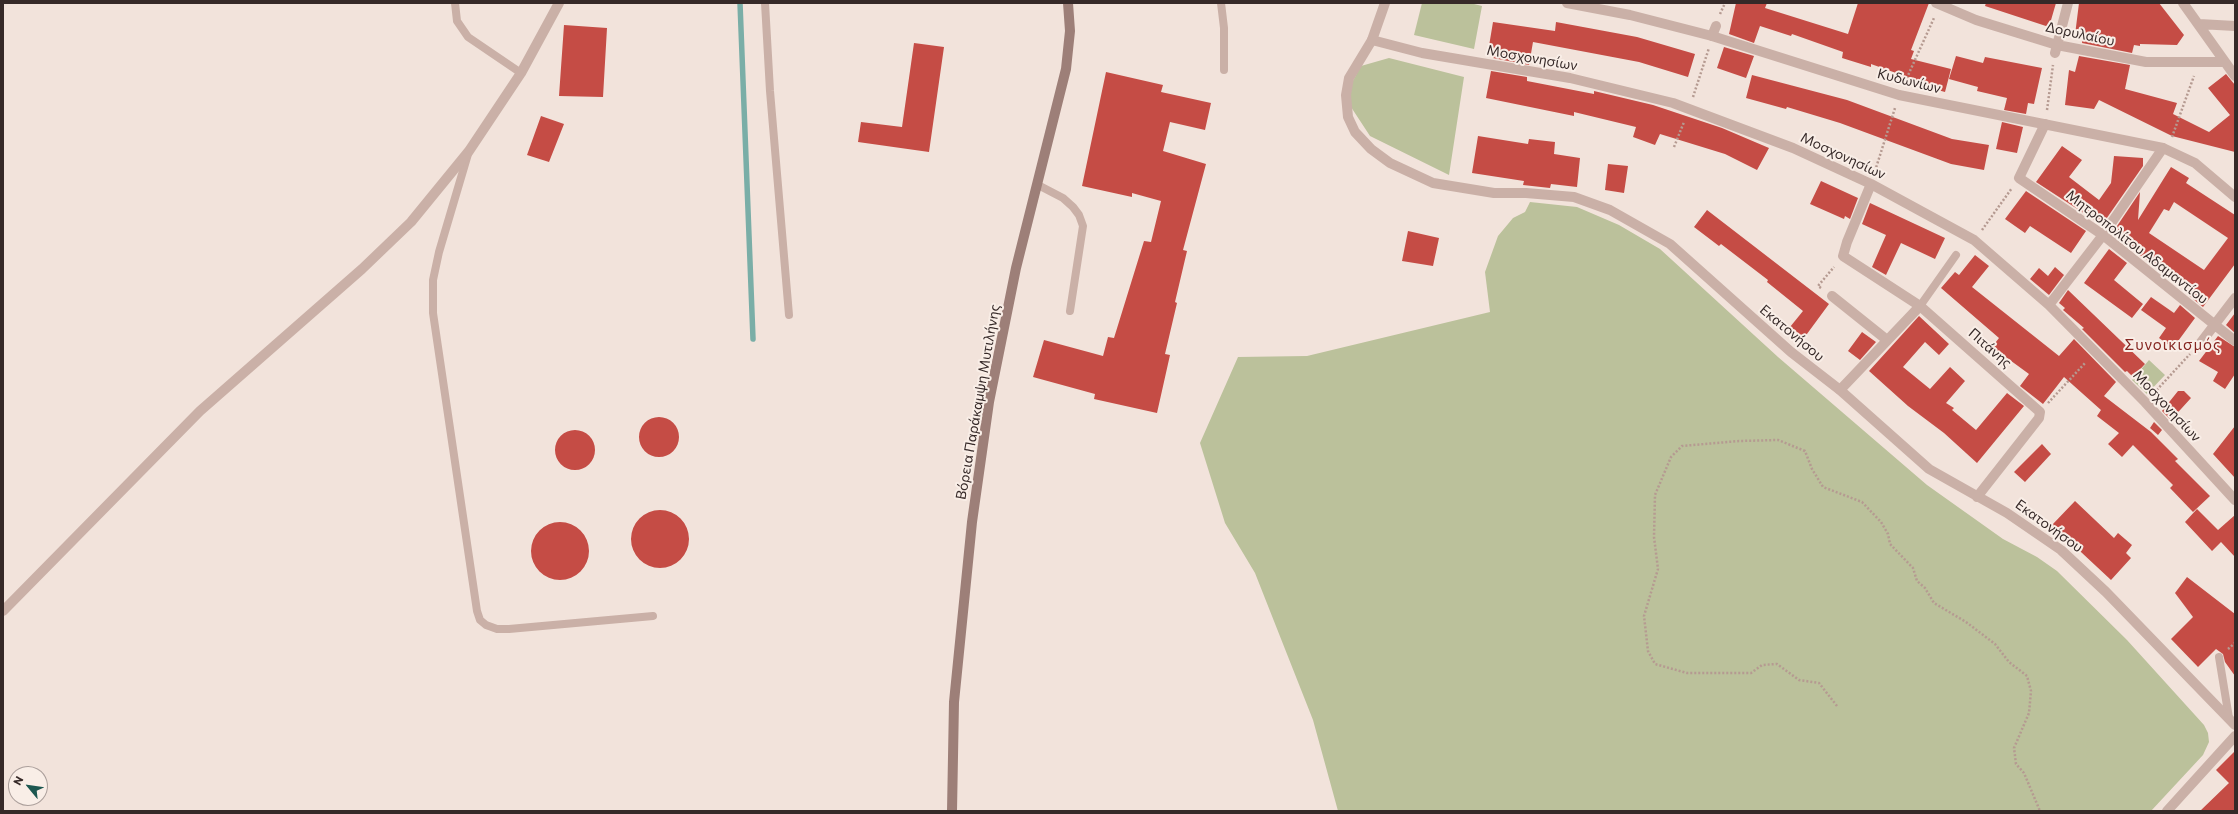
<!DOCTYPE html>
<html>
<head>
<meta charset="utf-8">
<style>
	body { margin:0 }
	#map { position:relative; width:2238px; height:814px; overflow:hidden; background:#f2e3db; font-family:Commissioner,sans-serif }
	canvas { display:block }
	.frame { position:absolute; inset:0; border:4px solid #362928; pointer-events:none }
	.north { position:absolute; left:8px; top:766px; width:40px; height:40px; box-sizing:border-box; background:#f9eee7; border:1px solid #ab9f9b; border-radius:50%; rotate:299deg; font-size:11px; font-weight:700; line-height:16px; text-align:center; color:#362928 }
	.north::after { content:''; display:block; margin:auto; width:14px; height:18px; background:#1d5750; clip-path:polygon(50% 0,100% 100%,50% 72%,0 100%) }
</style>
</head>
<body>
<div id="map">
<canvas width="2238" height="814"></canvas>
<div class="frame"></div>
<div class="north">N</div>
</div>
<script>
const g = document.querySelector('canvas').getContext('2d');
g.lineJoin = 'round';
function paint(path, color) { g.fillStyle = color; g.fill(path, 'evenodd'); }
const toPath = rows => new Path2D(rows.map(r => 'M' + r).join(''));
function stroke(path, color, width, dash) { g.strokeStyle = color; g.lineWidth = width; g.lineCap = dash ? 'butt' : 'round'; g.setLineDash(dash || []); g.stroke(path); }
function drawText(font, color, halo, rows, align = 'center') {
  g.font = font + ' Commissioner,sans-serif'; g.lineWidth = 4; g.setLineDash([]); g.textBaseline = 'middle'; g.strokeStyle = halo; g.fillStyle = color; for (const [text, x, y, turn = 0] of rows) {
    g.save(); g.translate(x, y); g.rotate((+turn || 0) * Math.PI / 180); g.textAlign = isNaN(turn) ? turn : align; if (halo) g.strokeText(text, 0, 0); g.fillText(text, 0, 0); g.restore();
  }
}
const green = toPath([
	[1422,3,1470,3,1482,6,1474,49,1414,35],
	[1389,58,1464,77,1449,175,1370,136,1351,107,1350,86,1361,66],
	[1530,202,1577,207,1619,225,1660,249,1778,357,1927,485,2003,539,2037,557,2057,571,2127,640,2204,725,2208,733,2209,742,2203,755,2151,811,1338,811,1313,720,1255,573,1225,523,1200,443,1238,357,1307,356,1490,312,1485,272,1498,236,1513,218,1525,212],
	[2149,360,2165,375,2147,394,2132,380]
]);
const stream = toPath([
	[740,3,753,339]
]);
const building = toPath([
	[1736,3,1767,3,1765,8,1848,34,1858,3,1929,3,1911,50,1914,51,1911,59,1951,69,1945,92,1923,86,1924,83,1871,64,1871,67,1842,58,1843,52,1792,34,1791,36,1760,26,1754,43,1729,34],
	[1986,3,2056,3,2049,27,1985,6],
	[2079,3,2159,3,2184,35,2177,45,2140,44,2140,46,2134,45,2132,53,2082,43,2083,37,2075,35],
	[1493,22,1555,31,1556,22,1637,37,1695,54,1688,77,1639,62,1533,42,1529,65,1493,58,1494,53,1488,52],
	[564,25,607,28,603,97,559,96],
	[914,43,944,47,929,152,858,142,861,122,902,127],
	[1724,47,1754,56,1746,78,1717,68],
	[1956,56,1983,63,1985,57,2042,68,2034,104,2028,103,2026,114,2004,110,2007,98,1977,91,1978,87,1949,79],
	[2079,56,2130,65,2125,89,2177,103,2173,114,2209,132,2230,115,2208,88,2226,74,2235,85,2235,152,2172,136,2099,100,2094,109,2065,105,2069,70,2075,72],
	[1491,71,1527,77,1527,81,1594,94,1594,91,1653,105,1722,128,1769,148,1757,170,1725,154,1660,134,1655,145,1633,137,1636,127,1574,112,1574,116,1486,98],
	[1106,72,1163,85,1161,92,1211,103,1205,130,1170,122,1163,151,1206,164,1183,250,1187,251,1175,302,1177,303,1165,354,1170,355,1157,413,1094,399,1095,394,1033,377,1044,340,1103,356,1108,337,1114,338,1144,241,1151,242,1161,201,1132,193,1132,197,1082,186],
	[1752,75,1847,100,1952,139,1989,145,1984,170,1951,164,1840,123,1787,107,1786,109,1746,98],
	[541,116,564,124,549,162,527,155],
	[2002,122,2023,127,2017,153,1996,149],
	[1478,136,1528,144,1529,139,1555,142,1554,154,1580,158,1577,187,1551,184,1550,188,1523,185,1524,181,1472,173],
	[2062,146,2082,160,2069,177,2099,200,2111,183,2114,156,2143,158,2143,166,2102,225,2036,182],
	[1608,164,1628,166,1624,193,1605,190],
	[2171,167,2189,178,2186,183,2235,215,2235,264,2203,307,2187,294,2191,289,2135,252,2113,232,2140,192,2138,220],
	[2174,202,2228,238,2204,270,2149,233,2164,209,2169,211],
	[1821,181,1858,198,1850,219,1845,216,1844,219,1810,204],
	[2026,191,2086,231,2071,253,2030,226,2025,233,2005,219],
	[1870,203,1945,238,1935,259,1901,243,1886,275,1872,267,1886,235,1862,224],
	[1707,210,1829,304,1804,338,1790,327,1803,311,1767,282,1768,280,1721,244,1719,246,1694,227],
	[1408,231,1439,238,1433,266,1402,261],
	[2109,249,2127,263,2114,280,2143,304,2132,318,2084,283],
	[1975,255,1989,266,1972,287,2059,356,2074,339,2116,382,2104,396,2151,432,2178,459,2175,461,2210,496,2193,512,2170,488,2173,485,2133,445,2122,457,2108,444,2119,433,2097,416,2101,410,2064,377,2043,404,2020,386,2029,374,1992,347,1999,338,1941,288,1955,272,1959,275],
	[2055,267,2064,275,2049,295,2030,279,2039,268,2048,276],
	[2068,290,2145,364,2133,377,2127,371,2125,372,2082,329,2084,328,2063,310,2065,308,2059,303],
	[2151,297,2174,313,2180,305,2195,318,2173,348,2159,338,2166,328,2141,310],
	[2235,313,2235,333,2226,325],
	[1919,316,1949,344,1939,355,1925,342,1903,367,1930,389,1950,367,1965,381,1946,403,1954,408,1952,410,1976,430,2007,393,2024,406,1977,463,1944,433,1908,406,1869,371],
	[1862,332,1876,342,1860,360,1848,351],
	[2218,336,2235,347,2235,374,2225,389,2213,381,2218,372,2199,361],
	[2178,391,2184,391,2191,398,2171,420,2162,411],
	'639 437a20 20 0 1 1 40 0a20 20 0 1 1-40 0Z',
	[2154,422,2162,430,2158,435,2150,428],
	[2235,426,2235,478,2213,454],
	'555 450a20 20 0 1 1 40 0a20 20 0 1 1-40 0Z',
	[2042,444,2051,454,2025,482,2014,472],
	[2075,501,2114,538,2118,533,2132,545,2126,553,2131,558,2111,580,2052,525],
	[2197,509,2218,530,2235,515,2235,557,2221,542,2212,551,2185,522],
	'631 539a29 29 0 1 1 58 0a29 29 0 1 1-58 0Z',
	'531 551a29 29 0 1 1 58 0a29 29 0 1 1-58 0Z',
	[2187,577,2235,614,2235,676,2225,662,2223,654,2216,649,2198,667,2171,639,2193,617,2175,593],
	[2235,751,2235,811,2200,811,2229,783,2216,770]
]);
const path = toPath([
	[1720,14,1725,3],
	[1905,82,1934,18],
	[1693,97,1709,48],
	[2047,110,2053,65],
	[2172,137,2194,76],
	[1674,147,1684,122],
	[1875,171,1895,108],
	[1982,230,2012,188],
	[1821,288,1818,286,1834,267],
	[2154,393,2190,354],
	[2048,403,2086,362],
	[2228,649,2235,643],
	[1837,706,1819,683,1799,680,1777,664,1762,665,1751,673,1687,673,1655,664,1648,651,1644,616,1658,569,1654,537,1655,495,1671,457,1682,446,1739,441,1778,440,1805,451,1812,469,1823,487,1862,502,1881,522,1888,534,1890,544,1913,568,1917,581,1925,588,1934,603,1966,622,1995,644,2009,662,2027,676,2031,691,2029,713,2014,748,2016,764,2024,773,2040,811]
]);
const service = toPath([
	[455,3,457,21,468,37,521,73],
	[765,3,770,91,789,315],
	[1221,3,1224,28,1224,70],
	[468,154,439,252,433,280,433,313,477,611,480,620,486,625,497,629,509,629,653,616],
	[1038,185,1063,198,1073,207,1079,215,1083,226,1070,311],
	[1920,306,1956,255],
	[2219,657,2229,718]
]);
const minor = toPath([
	[1936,3,1976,20,2057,45,2146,62,2224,62],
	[2183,3,2235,76],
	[2199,24,2235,26],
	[1712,36,1716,26],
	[1372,40,1422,53,1570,78,1673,103,1793,148,1871,184,1974,240,2049,305,2145,402,2235,500],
	[2055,53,2068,3],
	[2045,124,2019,178,2103,235,2235,341],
	[1871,184,1847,242,1843,256,1920,306,2040,412,2039,418,1977,497],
	[1832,296,1887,340],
	[2049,305,2103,235,2163,148],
	[2199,345,2235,298],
	[1840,390,1920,306],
	[3,611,200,411,362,269,411,222,469,151,521,73,559,3],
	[2167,811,2235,736]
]);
const tertiary = toPath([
	[1385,3,1372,40,1349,78,1346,95,1348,117,1355,132,1371,149,1390,163,1433,183,1494,193,1526,193,1574,197,1610,210,1670,244,1791,352,1840,390,1929,469,2007,513,2061,550,2106,592,2235,725],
	[1567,3,1630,15,1712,36,1899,95,2163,148,2195,163,2235,197]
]);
const secondary = toPath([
	[952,811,954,702,972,522,989,402,1016,268,1066,69,1070,31,1068,3]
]);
const streetNames = [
	["Δορυλαίου",2080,34,12],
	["Μοσχονησίων",1532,58,10],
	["Κυδωνίων",1909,81,14],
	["Μοσχονησίων",1843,156,25],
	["Μητροπολίτου Αδαμαντίου",2137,247,38],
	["Εκατονήσου",1792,333,40],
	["Πιτάνης",1990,348,41],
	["Βόρεια Παράκαμψη Μυτιλήνης",978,402,-80],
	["Μοσχονησίων",2167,406,47],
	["Εκατονήσου",2049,526,36]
];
const neighbourhoodNames = [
	["Συνοικισμός",2173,345]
];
paint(green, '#bbc19b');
stroke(stream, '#7aaea7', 5.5);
paint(building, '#c54c45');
stroke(path, '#b59a91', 2.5, [2, 2]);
stroke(service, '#cab0a7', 8);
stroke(minor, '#cab0a7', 10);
stroke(tertiary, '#cab0a7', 10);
stroke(secondary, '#9d7f78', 10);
drawText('14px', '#362928', '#f9eee7', streetNames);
g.letterSpacing = '1px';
drawText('15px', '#852621', '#f9eee7', neighbourhoodNames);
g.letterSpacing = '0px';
</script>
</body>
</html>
